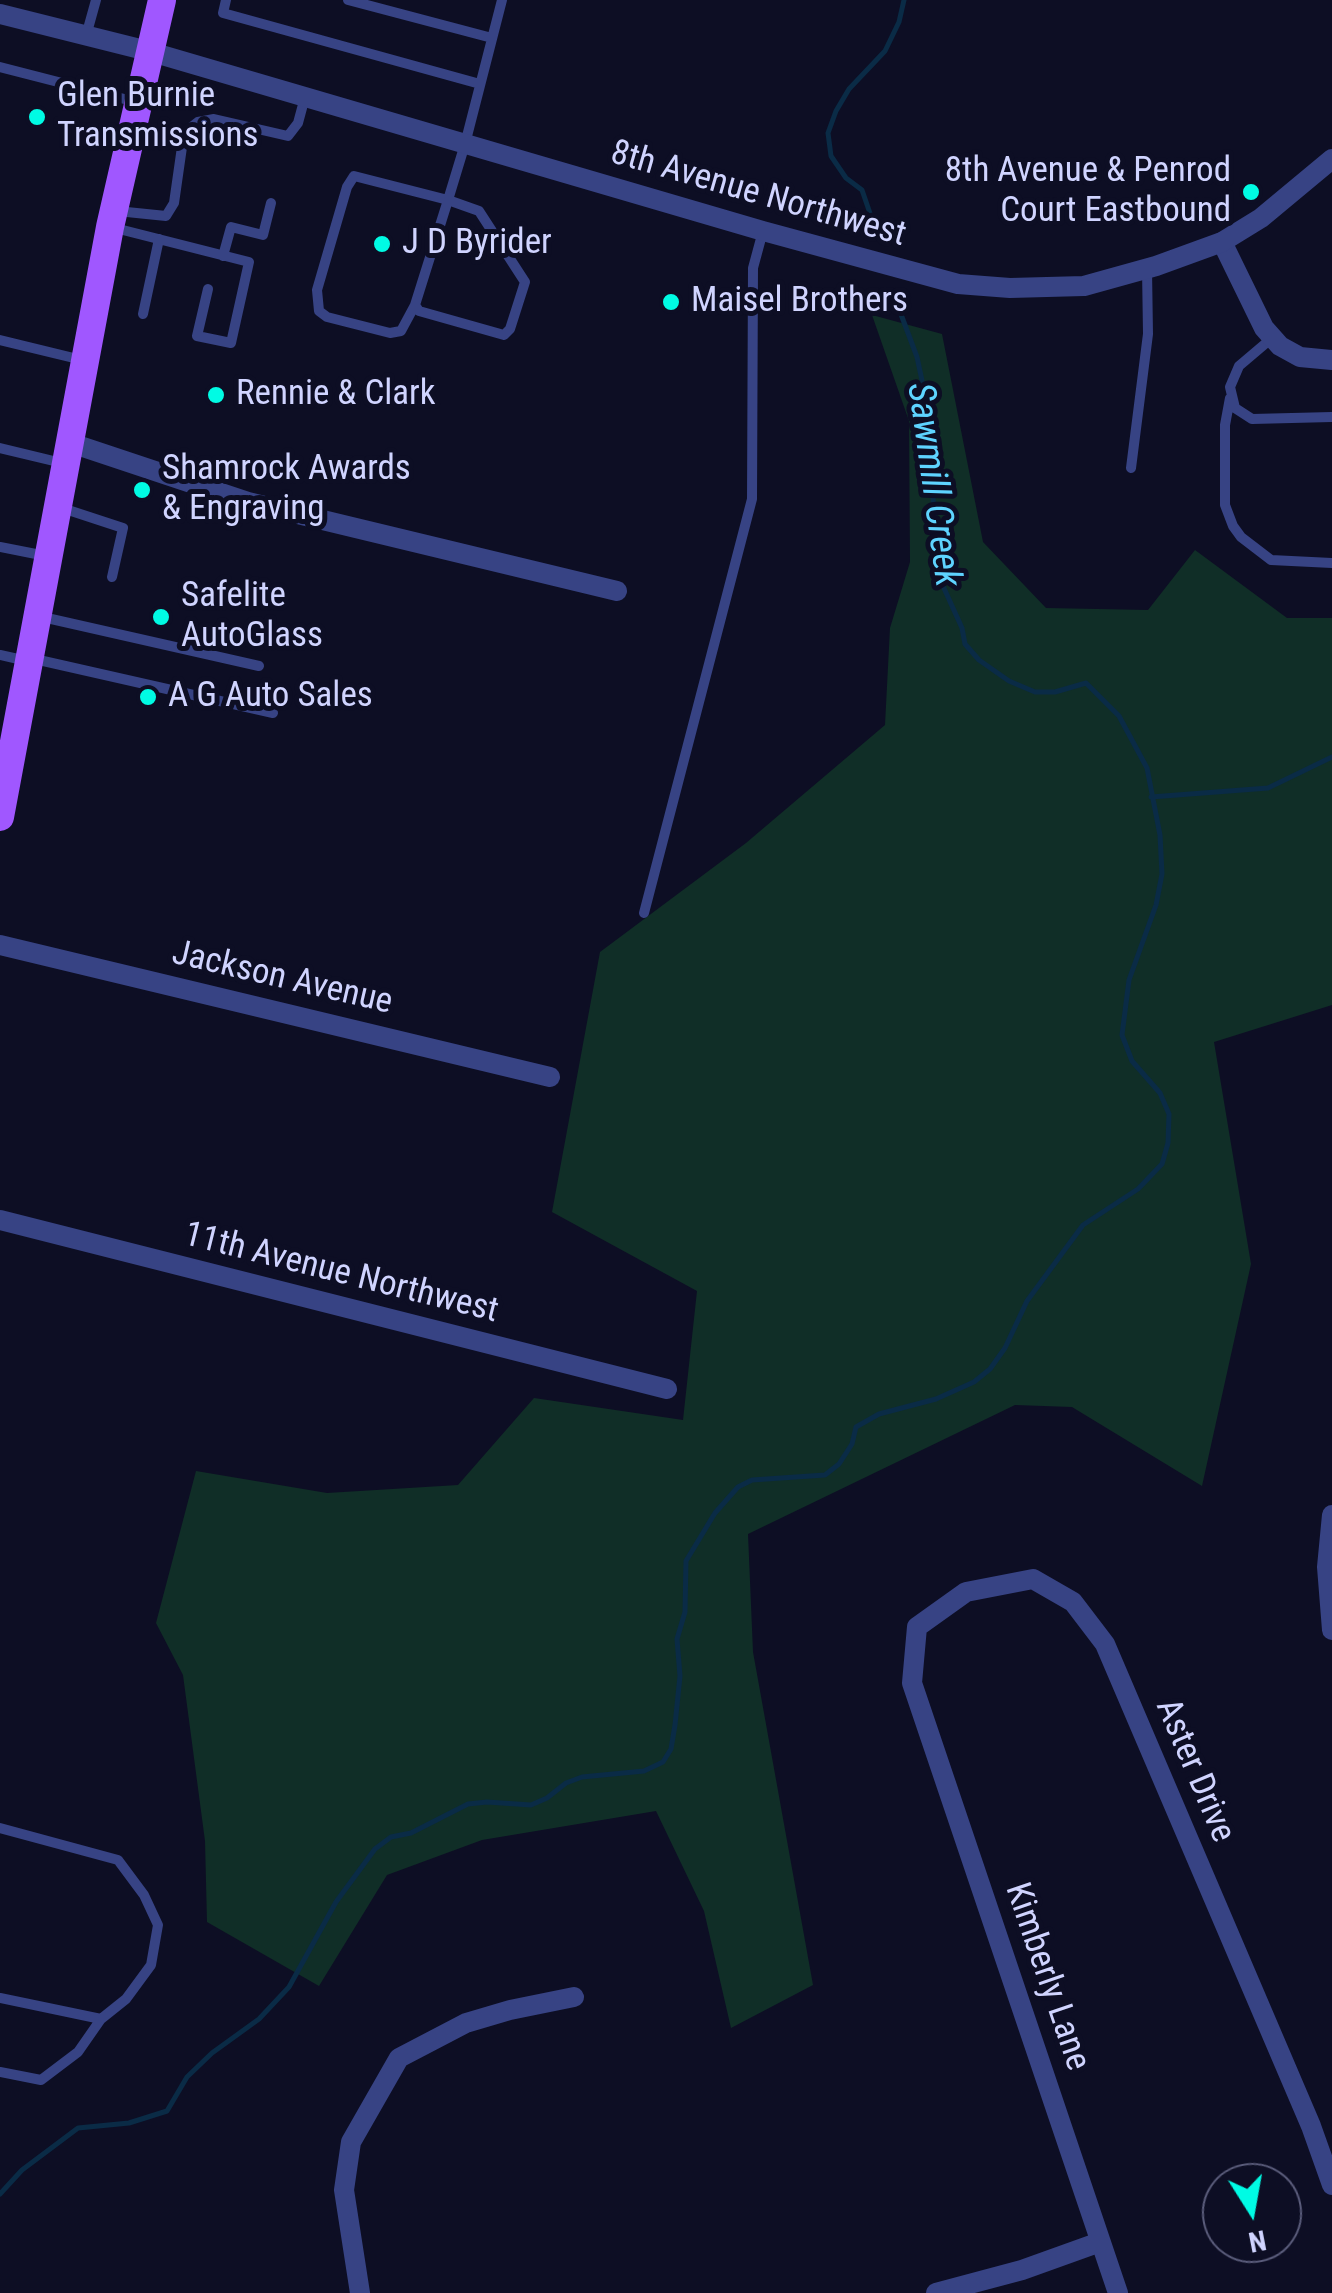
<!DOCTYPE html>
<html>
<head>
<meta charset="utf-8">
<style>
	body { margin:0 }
	#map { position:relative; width:1332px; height:2293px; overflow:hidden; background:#0d0e24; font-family:"Roboto Condensed",sans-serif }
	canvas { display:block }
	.north { position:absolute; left:1202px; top:2163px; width:100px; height:100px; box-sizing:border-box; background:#0d0e24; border:2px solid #5b5d7c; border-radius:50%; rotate:169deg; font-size:28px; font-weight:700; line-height:40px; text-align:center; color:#d0d4ff }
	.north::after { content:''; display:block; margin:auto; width:35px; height:45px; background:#00fbe4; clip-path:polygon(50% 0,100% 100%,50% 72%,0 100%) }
</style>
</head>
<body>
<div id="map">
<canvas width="1332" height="2293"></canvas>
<div class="north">N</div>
</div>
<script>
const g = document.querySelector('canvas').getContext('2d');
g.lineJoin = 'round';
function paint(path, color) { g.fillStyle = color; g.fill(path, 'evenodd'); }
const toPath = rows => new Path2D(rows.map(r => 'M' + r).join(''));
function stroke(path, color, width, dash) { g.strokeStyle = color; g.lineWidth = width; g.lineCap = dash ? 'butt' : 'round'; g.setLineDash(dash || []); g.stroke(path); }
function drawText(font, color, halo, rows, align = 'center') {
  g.font = font + ' "Roboto Condensed",sans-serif'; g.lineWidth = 10; g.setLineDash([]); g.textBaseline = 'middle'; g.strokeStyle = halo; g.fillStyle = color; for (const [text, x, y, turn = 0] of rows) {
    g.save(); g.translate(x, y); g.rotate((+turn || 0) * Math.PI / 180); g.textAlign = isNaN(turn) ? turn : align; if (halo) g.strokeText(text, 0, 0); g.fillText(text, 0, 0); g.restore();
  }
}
const green = toPath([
	[872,315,942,334,983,542,1046,608,1148,610,1195,550,1287,618,1332,618,1332,1005,1214,1042,1251,1264,1202,1486,1072,1407,1015,1405,748,1534,753,1652,813,1985,731,2028,704,1911,656,1811,482,1840,387,1875,319,1986,207,1922,205,1841,183,1675,156,1623,196,1471,327,1493,458,1485,534,1398,683,1420,697,1291,552,1212,600,952,746,843,885,725,890,628,910,562,909,421]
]);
const stream = toPath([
	[874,225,862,190,846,178,831,156,828,133,836,111,849,89,885,51,899,22,904,0],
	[1151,797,1268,788,1332,757],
	[0,2194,22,2170,78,2128,129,2123,167,2111,187,2077,212,2053,259,2019,289,1987,336,1902,375,1849,391,1837,411,1833,468,1804,487,1802,531,1805,547,1798,566,1783,582,1777,644,1771,663,1762,671,1749,675,1725,680,1676,677,1639,685,1612,686,1561,715,1513,738,1487,752,1480,825,1475,839,1464,852,1444,856,1427,879,1414,936,1399,974,1382,990,1369,1005,1348,1027,1301,1083,1225,1138,1189,1162,1164,1168,1143,1169,1114,1160,1093,1132,1061,1122,1035,1129,980,1156,905,1162,874,1160,835,1147,768,1119,716,1086,683,1055,692,1035,692,1009,681,979,660,965,644,962,628,938,575,927,404,917,357,899,309]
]);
const service = toPath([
	[226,0,223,13,480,84],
	[348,0,492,38],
	[86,36,96,0],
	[0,67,136,102],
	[117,211,166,216,174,203,184,133,198,122,214,119,288,136,298,123,305,97],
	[111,227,249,262,231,343,197,336,208,289],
	[223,256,231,227,263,235,271,203],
	[415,305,401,331,390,333,327,317,319,311,317,290,347,187,354,176,448,200,479,211,525,282,510,329,504,335,419,311,415,305,448,200,465,144,502,0],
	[143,314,159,239],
	[1272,338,1239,366,1230,387,1235,408,1252,419,1332,417],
	[0,340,82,360],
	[1230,398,1225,425,1225,505,1233,526,1241,537,1271,560,1332,563],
	[0,448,62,463],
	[1131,468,1148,334,1147,269],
	[62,508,123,528,112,577],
	[0,547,46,556],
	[38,616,259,666],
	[0,655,27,661],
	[30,658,273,713],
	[644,913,752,499,753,268,763,231],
	[0,1828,118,1860,144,1895,158,1925,151,1965,126,1999,101,2019,0,1998],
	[0,2072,41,2080,78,2052,101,2019]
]);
const minor = toPath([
	[1222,242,1264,328,1280,346,1300,357,1332,360],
	[68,442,248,502,617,591],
	[0,945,550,1077],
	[0,1220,667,1389],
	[1332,1515,1327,1567,1332,1630],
	[360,2293,344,2190,351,2142,399,2058,466,2023,510,2010,574,1997],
	[936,2293,1022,2270,1100,2242],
	[1118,2293,912,1683,917,1627,966,1592,1033,1579,1073,1602,1105,1644,1311,2126,1332,2185]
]);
const tertiary = toPath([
	[0,14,148,51,763,231,958,284,1010,288,1084,286,1156,266,1222,242,1261,218,1332,159]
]);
const primary = toPath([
	[0,817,110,227,162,0]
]);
const markers = [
	[37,117,10,"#00fbe4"],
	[1251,192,10,"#00fbe4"],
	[382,244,10,"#00fbe4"],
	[671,302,10,"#00fbe4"],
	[216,395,10,"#00fbe4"],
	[142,490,10,"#00fbe4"],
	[161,617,10,"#00fbe4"],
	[148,697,10,"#00fbe4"]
];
const poiNames = [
	["Glen Burnie",57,97],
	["Transmissions",57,137],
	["8th Avenue & Penrod",1231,172,"right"],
	["Court Eastbound",1231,212,"right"],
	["J D Byrider",402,244],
	["Maisel Brothers",691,302],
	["Rennie & Clark",236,395],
	["Shamrock Awards",162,470],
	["& Engraving",162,510],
	["Safelite",181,597],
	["AutoGlass",181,637],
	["A G Auto Sales",168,697]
];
const streetNames = [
	["8th Avenue Northwest",758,195,16],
	["Jackson Avenue",282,979,13],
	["11th Avenue Northwest",341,1274,14],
	["Aster Drive",1194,1771,67],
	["Kimberly Lane",1046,1977,71]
];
const waterNames = [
	["Sawmill Creek",932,485,82]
];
paint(green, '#102e27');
stroke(stream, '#0a2b46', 5);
stroke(service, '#374384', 10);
stroke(minor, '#374384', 20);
stroke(tertiary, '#374384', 20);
stroke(primary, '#a057ff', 28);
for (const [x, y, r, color] of markers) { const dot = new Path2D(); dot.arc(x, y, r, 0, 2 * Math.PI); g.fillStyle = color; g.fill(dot); stroke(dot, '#0d0e24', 4); }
drawText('35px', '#d0d4ff', '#0d0e24', poiNames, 'left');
drawText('35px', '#d0d4ff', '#0d0e24', streetNames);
drawText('italic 38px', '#5ed3ff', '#0d0e24', waterNames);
</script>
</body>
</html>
